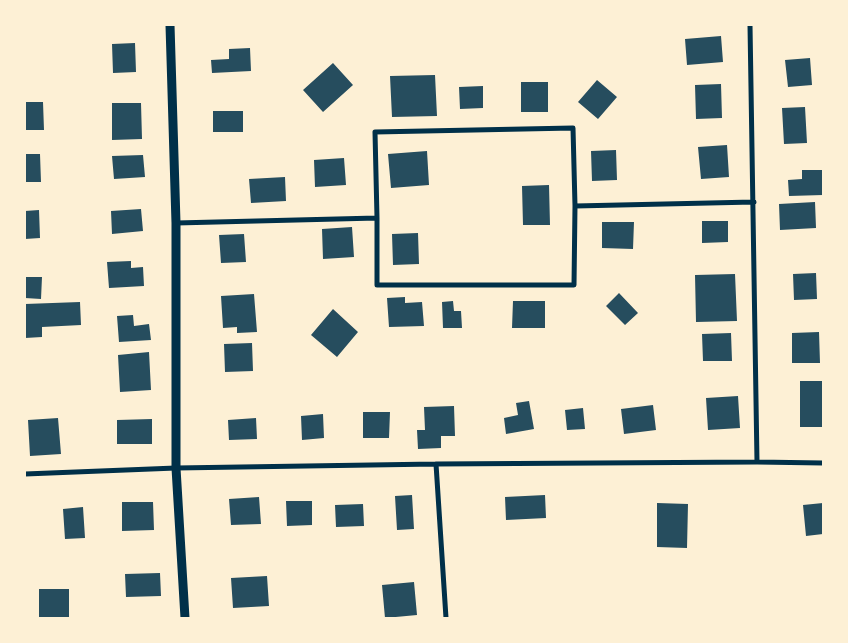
<!DOCTYPE html>
<html>
<head>
<meta charset="utf-8">
<style>
	body { margin:0 }
	#map { position:relative; width:848px; height:643px; overflow:hidden; background:#fdf0d5; font-family:Lato,sans-serif }
	canvas { display:block }
	.frame { position:absolute; inset:0; border:26px solid #fdf0d5; pointer-events:none }
</style>
</head>
<body>
<div id="map">
<canvas width="848" height="643"></canvas>
<div class="frame"></div>
</div>
<script>
const g = document.querySelector('canvas').getContext('2d');
g.lineJoin = 'round';
function paint(path, color) { g.fillStyle = color; g.fill(path, 'evenodd'); }
const toPath = rows => new Path2D(rows.map(r => 'M' + r).join(''));
function stroke(path, color, width, dash) { g.strokeStyle = color; g.lineWidth = width; g.lineCap = dash ? 'butt' : 'round'; g.setLineDash(dash || []); g.stroke(path); }
const building = toPath([
	[721,36,723,62,687,65,685,39],
	[135,43,136,72,113,73,112,44],
	[250,48,251,71,212,73,211,60,229,59,229,49],
	[810,58,812,85,788,87,785,60],
	[333,63,353,85,323,112,303,90],
	[435,75,437,116,392,117,390,76],
	[597,80,617,97,598,119,578,102],
	[521,82,548,82,548,112,521,112],
	[721,84,722,118,696,119,695,85],
	[483,86,483,108,460,109,459,87],
	[25,102,43,102,44,130,25,130],
	[112,103,141,103,142,139,112,140],
	[805,107,807,143,784,144,782,108],
	[213,111,243,111,243,132,213,132],
	[727,145,729,177,701,179,698,147],
	[616,150,617,180,592,181,591,151],
	[427,151,429,185,391,188,388,154],
	[25,154,40,154,41,182,25,182],
	[143,155,145,177,114,179,112,156],
	[344,158,346,185,315,187,314,160],
	[802,170,823,170,823,195,789,196,788,180,802,179],
	[285,177,286,201,251,203,249,179],
	[549,185,550,225,523,225,522,186],
	[815,202,816,228,780,230,779,204],
	[141,209,143,231,112,234,111,211],
	[39,210,40,238,25,239,25,211],
	[702,221,728,221,728,242,702,243],
	[602,222,634,222,633,249,602,248],
	[352,227,354,257,323,259,322,229],
	[418,233,419,264,393,265,392,234],
	[244,234,246,262,221,263,219,235],
	[131,261,131,268,143,267,144,286,109,288,107,262],
	[816,273,817,299,794,300,793,274],
	[735,274,737,321,696,322,695,275],
	[25,277,42,277,41,299,25,298],
	[619,293,638,313,625,325,606,306],
	[254,294,257,332,237,333,237,327,223,328,221,296],
	[405,297,405,303,422,302,424,326,389,327,387,298],
	[453,301,454,311,461,311,462,328,443,328,442,302],
	[513,301,545,301,545,328,512,328],
	[80,302,81,325,42,327,42,337,25,338,25,304],
	[333,309,358,332,337,357,311,335],
	[133,315,134,326,149,324,151,340,119,342,117,316],
	[819,332,820,363,792,363,792,333],
	[731,333,732,361,703,361,702,334],
	[252,343,253,371,225,372,224,344],
	[149,352,151,390,120,392,118,355],
	[800,381,823,381,823,427,800,427],
	[738,396,740,428,708,430,706,398],
	[529,401,534,429,506,434,504,418,518,415,516,403],
	[653,405,656,430,624,434,621,409],
	[454,406,455,436,441,436,441,448,418,449,417,430,425,430,424,407],
	[583,408,585,429,567,430,565,410],
	[363,412,390,412,389,438,363,438],
	[323,414,324,438,302,440,301,416],
	[58,418,61,454,30,456,28,420],
	[256,418,257,439,229,440,228,420],
	[152,419,152,444,117,444,117,420],
	[412,495,414,529,397,530,395,496],
	[545,495,546,518,506,520,505,497],
	[259,497,261,524,231,525,229,499],
	[286,501,312,501,312,525,287,526],
	[122,502,153,502,154,530,122,531],
	[657,503,688,504,687,548,657,547],
	[823,503,823,534,806,536,803,505],
	[363,504,364,526,336,527,335,505],
	[83,507,85,538,65,539,63,509],
	[160,573,161,596,126,597,125,574],
	[267,576,269,606,233,608,231,578],
	[414,582,417,615,385,618,382,585],
	[39,589,69,589,69,617,39,617]
]);
const minor = toPath([
	[750,25,757,462],
	[377,218,377,285,574,285,575,206],
	[176,223,377,218,375,132,573,128,575,206,754,202],
	[436,464,446,618],
	[25,474,176,468,436,464,757,462,823,463]
]);
const tertiary = toPath([
	[170,25,176,223,176,468,185,618]
]);
paint(building, '#264d5e');
stroke(minor, '#003049', 5);
stroke(tertiary, '#003049', 9);
</script>
</body>
</html>
